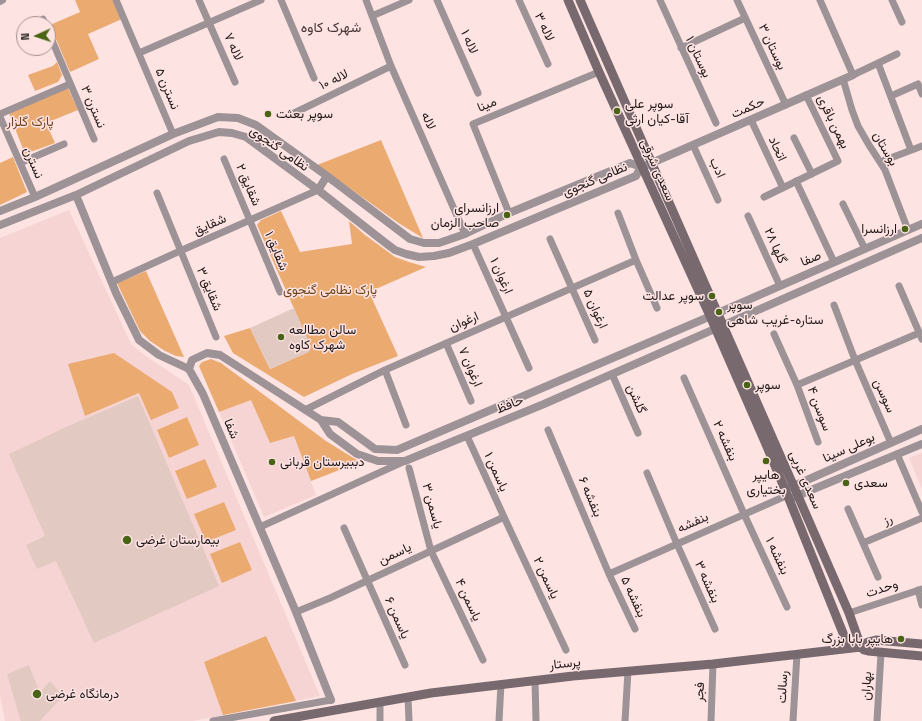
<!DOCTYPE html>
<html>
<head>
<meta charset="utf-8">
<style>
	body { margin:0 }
	#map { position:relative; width:922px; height:721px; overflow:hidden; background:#fee3e3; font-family:"Space Grotesk",sans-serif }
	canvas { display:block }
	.north { position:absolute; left:16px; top:16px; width:40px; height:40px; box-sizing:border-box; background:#fee3e3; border:1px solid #a69292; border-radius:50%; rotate:267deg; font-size:11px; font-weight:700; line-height:16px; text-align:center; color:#221919 }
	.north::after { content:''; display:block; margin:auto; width:14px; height:18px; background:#4a6416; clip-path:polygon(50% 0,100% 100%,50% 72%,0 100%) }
</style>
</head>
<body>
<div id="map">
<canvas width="922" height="721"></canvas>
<div class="north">N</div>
</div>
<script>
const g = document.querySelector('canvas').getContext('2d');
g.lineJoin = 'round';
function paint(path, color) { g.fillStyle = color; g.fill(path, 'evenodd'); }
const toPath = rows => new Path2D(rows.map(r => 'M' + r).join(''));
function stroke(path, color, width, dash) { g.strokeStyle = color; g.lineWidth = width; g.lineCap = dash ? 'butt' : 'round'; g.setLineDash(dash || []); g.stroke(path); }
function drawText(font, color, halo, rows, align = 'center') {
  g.font = font + ' "Space Grotesk",Vazirmatn,sans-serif'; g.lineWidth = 3; g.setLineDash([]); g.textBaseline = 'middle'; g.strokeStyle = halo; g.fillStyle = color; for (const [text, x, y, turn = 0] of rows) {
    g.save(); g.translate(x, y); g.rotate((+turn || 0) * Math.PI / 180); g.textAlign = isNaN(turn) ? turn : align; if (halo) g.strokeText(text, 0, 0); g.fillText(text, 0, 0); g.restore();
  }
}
const built = toPath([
	[69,210,131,344,147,357,189,385,320,696,193,721,5,721,0,696,0,238],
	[251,399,270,443,294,436,316,495,264,517,219,412],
	[922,453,922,489,909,458]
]);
const green = toPath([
	[75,0,113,0,122,19,88,34,99,59,70,72,50,25,80,12],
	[57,62,62,75,58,82,35,91,28,75,53,66],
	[68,88,78,110,46,123,55,143,25,154,9,113],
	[381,140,423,238,400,224,317,165],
	[13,157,27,192,0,205,0,163],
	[281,211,300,252,352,244,349,221,365,235,395,257,409,262,426,267,369,292,398,356,352,374,304,397,233,353,224,336,250,328,270,369,308,352,311,347,257,225,261,220],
	[146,271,184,357,176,356,165,351,150,341,140,331,117,283],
	[114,353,172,392,179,408,151,420,139,393,85,416,68,364],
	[211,359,221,363,326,441,360,462,311,481,294,436,270,443,251,400,219,412,199,366,202,362],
	[187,417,199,445,169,458,157,430],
	[205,459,217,487,187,499,175,471],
	[224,502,236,530,206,542,194,514],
	[240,542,252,570,222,583,210,554],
	[266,636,296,701,223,715,204,662]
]);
const building = toPath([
	[294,308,311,347,309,352,270,369,250,328],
	[138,396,219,586,94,643,56,561,37,569,26,545,45,536,9,454,66,427],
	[29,665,40,693,50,681,63,696,40,721,21,721,20,719,7,674]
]);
const minor = toPath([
	[116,0,173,134],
	[199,0,235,82],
	[281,0,314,78],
	[366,0,391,66,465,234],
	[437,0,478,93],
	[519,0,548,64],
	[660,0,716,123],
	[737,0,786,105],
	[820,0,853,75,897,54],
	[892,0,902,22],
	[372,16,409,0],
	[43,19,45,24],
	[48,31,94,139],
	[681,48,745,18],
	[139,53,261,0],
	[878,63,911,150],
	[843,79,852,110,858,126,869,145,880,162,885,170,908,230],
	[891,96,918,84,922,94],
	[0,114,70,84],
	[288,116,391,66],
	[0,117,35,197],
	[751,120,783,188],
	[794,138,812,174],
	[693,145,718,200],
	[224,159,280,292],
	[880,162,922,146],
	[20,163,64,144],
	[796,181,834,262],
	[157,193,216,337],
	[764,197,838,161,806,95],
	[843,204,865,249],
	[509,213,473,124,599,72],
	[618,213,636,260,657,308],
	[748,216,780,286],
	[550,239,595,340],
	[473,244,529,368],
	[112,282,180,251,318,190],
	[899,286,922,339],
	[834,305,855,360,891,443],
	[774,334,797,385,818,442],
	[446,343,471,401],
	[385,370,406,425],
	[612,374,638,433],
	[684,378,744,514,787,607],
	[797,385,919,333],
	[305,410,385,370,636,260],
	[548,430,609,574,635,629],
	[467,436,504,517,566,650],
	[897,454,922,512],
	[409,468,431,551,483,660],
	[647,473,677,544,715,629],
	[848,509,878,577],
	[260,527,405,461],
	[344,528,405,665],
	[863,543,922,518],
	[609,574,788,495],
	[918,590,922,605],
	[296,612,330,598,504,517],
	[849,613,922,589],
	[535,680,536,721],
	[408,697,409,721],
	[380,702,380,721],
	[213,721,331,700],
	[499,721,501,684],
	[625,721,628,671],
	[711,721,713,664],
	[793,721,797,654],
	[877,721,881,653]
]);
const tertiary = toPath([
	[0,1,2,0],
	[647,165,853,75],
	[318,190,327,176],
	[76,195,116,293,139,340,159,355,189,369,203,394,296,612,331,700],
	[0,211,35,197,125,156,173,134,218,117,238,118,256,125,327,176,410,239,424,243,439,243,465,234,509,213,630,163,641,167],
	[0,225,76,195,189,141,219,132,232,133,246,137,318,190,383,241,395,250,406,254,419,257,434,256,449,253,473,244,636,176,641,167],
	[189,369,192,360,207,353,220,355,321,420,330,434,357,454,378,461,405,461,544,404,922,238],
	[321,420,338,422,375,449,397,450,718,313,922,224],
	[789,488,922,429],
	[792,498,922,444]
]);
const secondary = toPath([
	[568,0,599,72,710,316,765,442,789,499,849,648],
	[580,0,798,496,849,613,861,647],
	[861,647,864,650,868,651,922,656],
	[274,721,431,693,573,676,713,664,861,647,868,642,876,640,922,644]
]);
const markers = [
	[617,111,4,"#4a6416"],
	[268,114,4,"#4a6416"],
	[507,215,4,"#4a6416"],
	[905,229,4,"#4a6416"],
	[712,296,4,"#4a6416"],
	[719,312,4,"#4a6416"],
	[281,337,4,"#4a6416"],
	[747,385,4,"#4a6416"],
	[766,461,4,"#4a6416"],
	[272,462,4,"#4a6416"],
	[846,483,4,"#4a6416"],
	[127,540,5,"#4a6416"],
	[901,639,4,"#4a6416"],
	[37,694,5,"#4a6416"]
];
const streetNames = [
	["لاله ۳",544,27,65],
	["لاله ۱",469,42,66],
	["لاله ۷",233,47,66],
	["بوستان ۳",772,47,65],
	["بوستان ۱",698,57,65],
	["لاله ۱۰",334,80,-26],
	["نسترن ۵",167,89,67],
	["مینا",487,105,-23],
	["نسترن ۳",93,107,67],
	["حکمت",748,108,-24],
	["لاله",428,121,66],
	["بهمن باقری",833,122,64],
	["نظامی گنجوی",279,149,35],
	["اتحاد",777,149,65],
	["بوستان",885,149,60],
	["نسترن",33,163,67],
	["ادب",717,168,66],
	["سعدی شرقی",657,170,66],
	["نظامی گنجوی",595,180,-23],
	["شقایق ۲",248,185,67],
	["شقایق",210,225,-24],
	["گلها ۲۸",775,246,66],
	["شقایق ۱",276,251,67],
	["صفا",811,259,-23],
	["ارغوان ۱",501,276,66],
	["شقایق ۳",209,289,67],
	["ارغوان ۵",595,309,66],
	["ارغوان",464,322,-24],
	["ارغوان ۷",470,367,67],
	["سوسن",884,396,66],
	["گلشن",636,399,67],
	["حافظ",510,405,-22],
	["سوسن ۴",819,409,69],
	["شفا",231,429,67],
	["بنفشه ۲",725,441,66],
	["بوعلی سینا",849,448,-24],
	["یاسمن ۱",496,472,66],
	["سعدی غربی",805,480,66],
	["بنفشه ۶",590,497,67],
	["یاسمن ۳",432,506,75],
	["رز",888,520,-23],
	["بنفشه",693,523,-24],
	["یاسمن",395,554,-25],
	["بنفشه ۱",777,556,65],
	["یاسمن ۲",546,578,65],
	["بنفشه ۳",707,582,66],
	["وحدت",882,589,-18],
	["بنفشه ۵",633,597,65],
	["یاسمن ۴",468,600,65],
	["یاسمن ۶",397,618,66],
	["پرستار",565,664,-6],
	["بهاران",867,686,-87],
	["رسالت",783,687,-87],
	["فجر",700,692,-87]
];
const poiNames = [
	["سوپر علی",625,104],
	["آقا-کیان ارثی",625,119],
	["سوپر بعثت",276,114],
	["ارزانسرای",499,208,"right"],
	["صاحب الزمان",499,223,"right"],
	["ارزانسرا",897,229,"right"],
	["سوپر عدالت",704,296,"right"],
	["سوپر",727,305],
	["ستاره-غریب شاهی",727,320],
	["سالن مطالعه",289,330],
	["شهرک کاوه",289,345],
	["سوپر",755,385],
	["دببیرستان قربانی",280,462],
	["هایپر",766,475,"center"],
	["بختیاری",766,490,"center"],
	["سعدی",854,483],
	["بیمارستان غرضی",136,540],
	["هایپر بابا بزرگ",893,639,"right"],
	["درمانگاه غرضی",46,694]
];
const parkNames = [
	["پارک گلزار",30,122],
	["پارک نظامی گنجوی",330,290]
];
const neighbourhoodNames = [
	["شهرک کاوه",331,28]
];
paint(built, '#f7d4d4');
paint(green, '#ebaa70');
paint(building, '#e2cac2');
stroke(minor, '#9d9396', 7);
stroke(tertiary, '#9d9396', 8);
stroke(secondary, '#78696e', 9);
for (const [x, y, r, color] of markers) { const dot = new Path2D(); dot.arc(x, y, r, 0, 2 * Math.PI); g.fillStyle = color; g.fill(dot); stroke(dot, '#fee3e3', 1.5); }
drawText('13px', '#221919', '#fee3e3', streetNames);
drawText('13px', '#221919', '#fee3e3', poiNames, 'left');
drawText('13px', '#6f4317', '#fee3e3', parkNames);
drawText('14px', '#493435', '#fee3e3', neighbourhoodNames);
</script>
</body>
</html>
